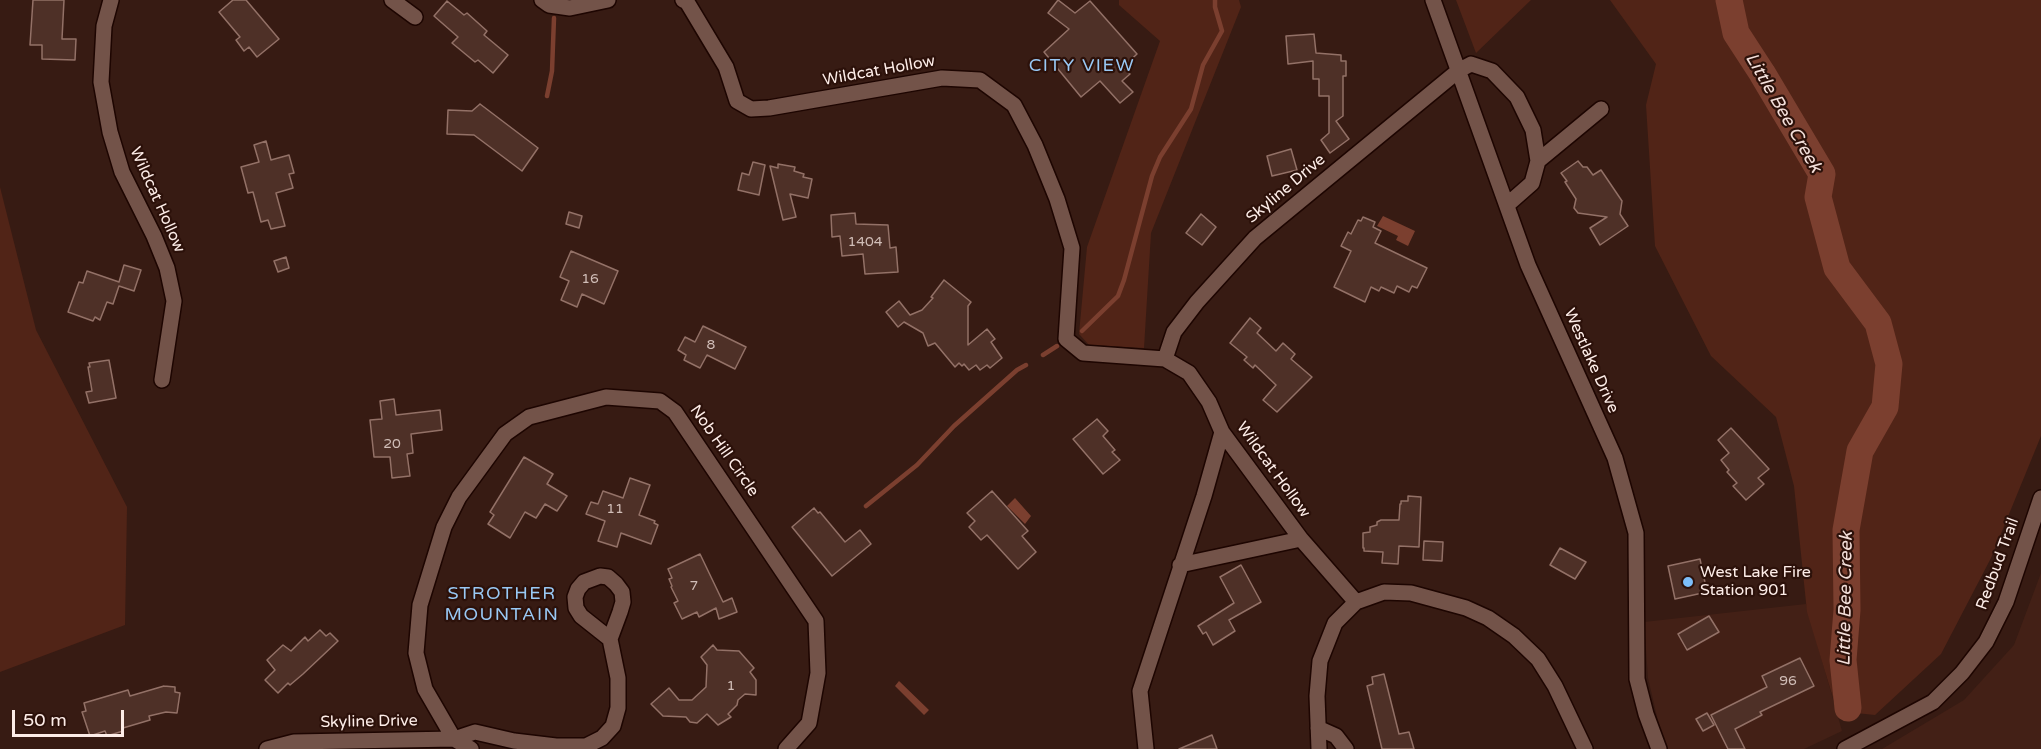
<!DOCTYPE html>
<html>
<head>
<meta charset="utf-8">
<style>
	body { margin:0 }
	#map { position:relative; width:2041px; height:749px; overflow:hidden; background:#371b13; font-family:"Varela Round",sans-serif }
	canvas { display:block }
	.scale { position:absolute; left:12px; top:710px; width:112px; height:27px; box-sizing:border-box; border:3px solid #fdede8; border-top:0; padding-left:8px; font-size:18px; line-height:21px; white-space:nowrap; color:#fdede8; -webkit-text-stroke:4px #2c110a; paint-order:stroke }
</style>
</head>
<body>
<div id="map">
<canvas width="2041" height="749"></canvas>
<div class="scale">50 m</div>
</div>
<script>
const g = document.querySelector('canvas').getContext('2d');
g.lineJoin = 'round';
function paint(path, color) { g.fillStyle = color; g.fill(path, 'evenodd'); }
const toPath = rows => new Path2D(rows.map(r => 'M' + r).join(''));
function stroke(path, color, width, dash) { g.strokeStyle = color; g.lineWidth = width; g.lineCap = dash ? 'butt' : 'round'; g.setLineDash(dash || []); g.stroke(path); }
function drawText(font, color, halo, rows, align = 'center') {
  g.font = font + ' "Varela Round",sans-serif'; g.lineWidth = 4.5; g.setLineDash([]); g.textBaseline = 'middle'; g.strokeStyle = halo; g.fillStyle = color; for (const [text, x, y, turn = 0] of rows) {
    g.save(); g.translate(x, y); g.rotate((+turn || 0) * Math.PI / 180); g.textAlign = isNaN(turn) ? turn : align; if (halo) g.strokeText(text, 0, 0); g.fillText(text, 0, 0); g.restore();
  }
}
const built = toPath([
	[2041,573,2041,749,1882,749,1964,700,2014,645],
	[1806,604,1842,731,1804,749,1668,749,1663,742,1648,678,1644,622]
]);
const green = toPath([
	[1119,0,1239,0,1241,7,1151,233,1144,348,1089,345,1079,334,1087,247,1160,41,1119,5],
	[1456,0,1531,0,1476,53],
	[1610,0,2041,0,2041,436,1991,558,1941,654,1875,715,1837,711,1807,612,1794,486,1776,417,1711,356,1655,246,1646,105,1656,64],
	[0,187,36,330,127,507,125,625,0,672]
]);
const water = toPath([
	[1383,216,1415,231,1408,246,1396,240,1398,236,1377,226],
	[1015,498,1031,516,1025,524,1007,506],
	[899,681,929,710,924,715,895,686]
]);
const stream = toPath([
	[547,96,552,71,554,18],
	[1082,331,1118,296,1124,280,1152,176,1160,157,1191,109,1203,65,1222,31,1215,7,1215,0],
	[1043,355,1057,346],
	[866,506,917,465,954,426,1017,370,1026,365]
]);
const river = toPath([
	[1729,0,1736,33,1762,73,1822,174,1818,197,1837,268,1878,323,1889,364,1885,407,1860,451,1846,530,1847,610,1843,660,1848,708]
]);
const building = toPath([
	[33,0,64,0,62,39,76,39,75,60,42,59,42,45,30,45,33,0],
	[233,0,246,0,279,39,257,57,249,47,244,51,236,40,240,37,219,12,233,0],
	[1058,0,1075,13,1090,1,1137,54,1123,67,1130,74,1122,81,1133,92,1120,103,1100,81,1081,97,1044,52,1069,29,1048,13,1058,0],
	[447,1,464,15,467,13,487,31,484,35,508,55,493,73,478,60,475,62,452,43,458,37,434,16,447,1],
	[1314,34,1316,53,1341,55,1341,61,1346,61,1346,76,1343,76,1343,116,1336,121,1349,139,1330,153,1321,140,1329,133,1329,96,1319,96,1319,79,1313,79,1313,61,1288,64,1286,36,1314,34],
	[480,104,538,148,522,171,474,135,447,134,448,110,472,111,480,104],
	[266,141,271,160,289,155,294,173,289,174,293,188,276,193,285,226,271,229,268,220,261,222,253,192,248,193,241,167,259,162,254,145,266,141],
	[1291,149,1297,170,1272,176,1267,156,1291,149],
	[1578,161,1583,167,1587,167,1593,175,1601,170,1622,201,1620,214,1628,226,1600,245,1590,228,1607,217,1578,213,1574,208,1576,199,1565,182,1567,181,1561,173,1578,161],
	[753,162,765,165,759,195,738,190,742,173,749,175,753,162],
	[778,164,795,167,794,171,804,174,803,177,812,179,808,198,790,194,796,217,783,220,770,166,778,168,778,164],
	[569,212,582,216,579,228,566,224,569,212],
	[855,213,856,224,888,225,890,248,896,247,898,272,865,274,863,254,842,256,840,236,832,237,831,215,855,213],
	[1201,214,1216,227,1202,245,1186,233,1201,214],
	[1363,217,1375,222,1373,227,1381,231,1375,243,1427,268,1417,288,1412,286,1409,292,1397,286,1394,293,1381,287,1379,291,1371,287,1365,302,1334,287,1351,251,1341,246,1348,232,1351,234,1358,220,1361,221,1363,217],
	[571,251,618,271,604,304,582,294,577,307,561,300,569,281,560,277,571,251],
	[286,257,289,268,278,272,274,261,286,257],
	[124,265,141,270,134,291,119,286,113,304,107,302,100,320,95,317,93,321,68,312,79,282,83,283,87,271,119,282,124,265],
	[944,280,971,302,968,306,968,345,987,329,995,339,991,342,1002,358,990,368,987,365,980,370,976,365,969,370,964,364,962,366,959,363,955,367,935,343,928,346,923,333,904,322,898,327,886,312,899,301,910,315,922,310,933,298,931,297,944,280],
	[1250,318,1261,328,1257,333,1276,351,1283,343,1295,354,1291,359,1312,377,1277,412,1263,400,1276,385,1255,365,1253,368,1244,360,1247,357,1230,343,1250,318],
	[703,326,746,347,735,369,707,355,700,368,684,360,686,355,678,350,685,337,695,342,703,326],
	[109,360,116,398,89,403,86,392,92,391,88,367,90,367,89,363,109,360],
	[394,399,396,415,440,410,442,430,411,434,413,453,407,454,410,476,392,478,390,457,374,457,370,420,382,419,380,401,394,399],
	[1097,419,1108,431,1103,436,1115,450,1112,452,1120,460,1103,474,1073,439,1097,419],
	[1731,428,1769,469,1758,478,1764,484,1746,500,1733,486,1737,483,1727,472,1729,470,1721,460,1729,453,1718,440,1731,428],
	[524,457,553,474,547,484,567,496,557,511,545,504,536,518,525,512,510,538,488,524,494,515,490,512,524,457],
	[630,478,650,485,639,515,655,521,654,523,658,525,651,544,621,533,617,547,598,541,605,521,586,514,591,502,598,504,603,491,623,498,630,478],
	[992,491,1028,531,1022,536,1036,552,1018,569,987,535,981,540,969,527,975,521,967,513,992,491],
	[1408,496,1421,497,1419,547,1399,546,1398,564,1382,563,1383,552,1364,551,1364,548,1363,548,1363,533,1370,532,1370,527,1377,525,1377,522,1381,520,1399,520,1400,504,1401,504,1401,501,1408,501,1408,496],
	[814,508,818,513,820,512,845,542,860,530,871,544,832,576,792,527,814,508],
	[1424,541,1443,542,1442,561,1423,560,1424,541],
	[1560,548,1586,562,1575,579,1550,565,1560,548],
	[700,554,723,602,732,598,737,612,719,619,716,608,699,617,697,612,682,619,674,603,678,601,671,587,672,586,669,579,672,578,668,569,700,554],
	[1700,559,1707,592,1675,599,1668,566,1700,559],
	[1241,565,1261,602,1229,620,1235,631,1213,645,1206,632,1203,634,1198,626,1234,603,1220,577,1241,565],
	[1709,616,1719,632,1687,650,1678,634,1709,616],
	[320,630,326,636,330,633,338,641,303,674,290,685,288,683,278,693,265,680,275,670,267,660,283,645,291,651,305,637,308,641,320,630],
	[713,645,717,650,739,651,754,668,750,672,756,680,756,695,745,694,738,700,737,705,728,714,731,717,718,725,707,714,697,723,690,722,686,717,663,716,651,704,669,688,679,700,692,700,706,687,707,665,701,657,713,645],
	[1800,658,1814,686,1760,712,1762,715,1735,729,1745,749,1728,749,1711,715,1767,687,1762,676,1800,658],
	[1384,674,1399,734,1409,732,1414,749,1382,749,1367,686,1373,684,1372,677,1384,674],
	[164,686,175,687,175,692,180,693,177,713,166,712,149,716,150,720,123,728,123,731,107,736,105,731,90,736,82,712,86,711,84,703,128,690,130,696,164,686],
	[1707,713,1714,725,1703,731,1696,719,1707,713],
	[1212,735,1217,749,1179,749,1212,735]
]);
const minor = toPath([
	[111,0,104,26,101,82,110,132,122,172,154,236,167,268,174,301,162,380],
	[392,0,415,17],
	[542,0,549,5,570,8,608,0],
	[683,0,687,2,726,67,737,101,751,109,769,108,942,78,980,80,1014,105,1035,145,1057,199,1072,248,1066,339,1083,353,1165,359,1189,373,1209,402,1222,432,1301,539,1356,602],
	[1433,0,1528,265,1615,458,1636,533,1637,679,1646,714,1659,749],
	[1538,161,1601,109],
	[1165,359,1174,332,1197,302,1255,238,1458,71,1471,64,1492,71,1517,97,1533,130,1538,161,1532,183,1507,205],
	[1180,565,1301,539],
	[600,576,608,577,616,584,622,592,623,602,620,612,610,639,581,616,576,608,575,597,578,589,584,582,600,576],
	[610,639,618,678,618,708,613,726,602,738,586,746,556,746,514,741,475,732,454,739,425,689,416,653,420,605,444,527,459,497,505,434,529,417,606,397,660,401,675,412,816,621,818,673,809,723,786,749],
	[1318,728,1336,736,1346,749],
	[267,749,294,742,454,739,471,749],
	[1146,749,1140,691,1204,496,1222,432],
	[1319,749,1317,696,1320,661,1335,623,1356,602,1384,592,1411,593,1466,608,1488,618,1514,636,1538,659,1555,686,1585,749],
	[1845,749,1933,702,1962,673,1986,642,2006,602,2041,498]
]);
const markers = [
	[1688,582,6,"#7cbef9"]
];
const numberNames = [
	["1404",865,242],
	["16",590,279],
	["8",711,345],
	["20",392,444],
	["11",615,509],
	["7",694,586],
	["96",1788,681],
	["1",731,686]
];
const streetNames = [
	["Wildcat Hollow",879,71,-10],
	["Skyline Drive",1286,189,-40],
	["Wildcat Hollow",157,200,66],
	["Westlake Drive",1591,361,66],
	["Nob Hill Circle",724,451,55],
	["Wildcat Hollow",1273,470,54],
	["Redbud Trail",1998,564,-70],
	["Skyline Drive",369,722,-1]
];
const poiNames = [
	["West Lake Fire",1700,573],
	["Station 901",1700,591]
];
const neighbourhoodNames = [
	["CITY VIEW",1082,66],
	["STROTHER",502,594],
	["MOUNTAIN",502,615]
];
const waterNames = [
	["Little Bee Creek",1783,113,60],
	["Little Bee Creek",1846,599,-89]
];
paint(built, '#432016');
paint(green, '#512417');
paint(water, '#7b3f2f');
stroke(stream, '#7b3f2f', 4.5);
stroke(river, '#7b3f2f', 27);
paint(building, '#4e3027');
stroke(building, '#937167', 1.5);
stroke(minor, '#1d0501', 18);
stroke(minor, '#735349', 15);
for (const [x, y, r, color] of markers) { const dot = new Path2D(); dot.arc(x, y, r, 0, 2 * Math.PI); g.fillStyle = color; g.fill(dot); stroke(dot, '#2c110a', 2); }
drawText('14px', '#d1beb8', null, numberNames);
drawText('16px', '#fdede8', '#2c110a', streetNames);
drawText('16px', '#fdede8', '#2c110a', poiNames, 'left');
g.letterSpacing = '1.5px';
drawText('18px', '#99c9f5', '#2c110a', neighbourhoodNames);
g.letterSpacing = '0px';
drawText('italic 18px', '#f3dfda', '#2c110a', waterNames);
</script>
</body>
</html>
